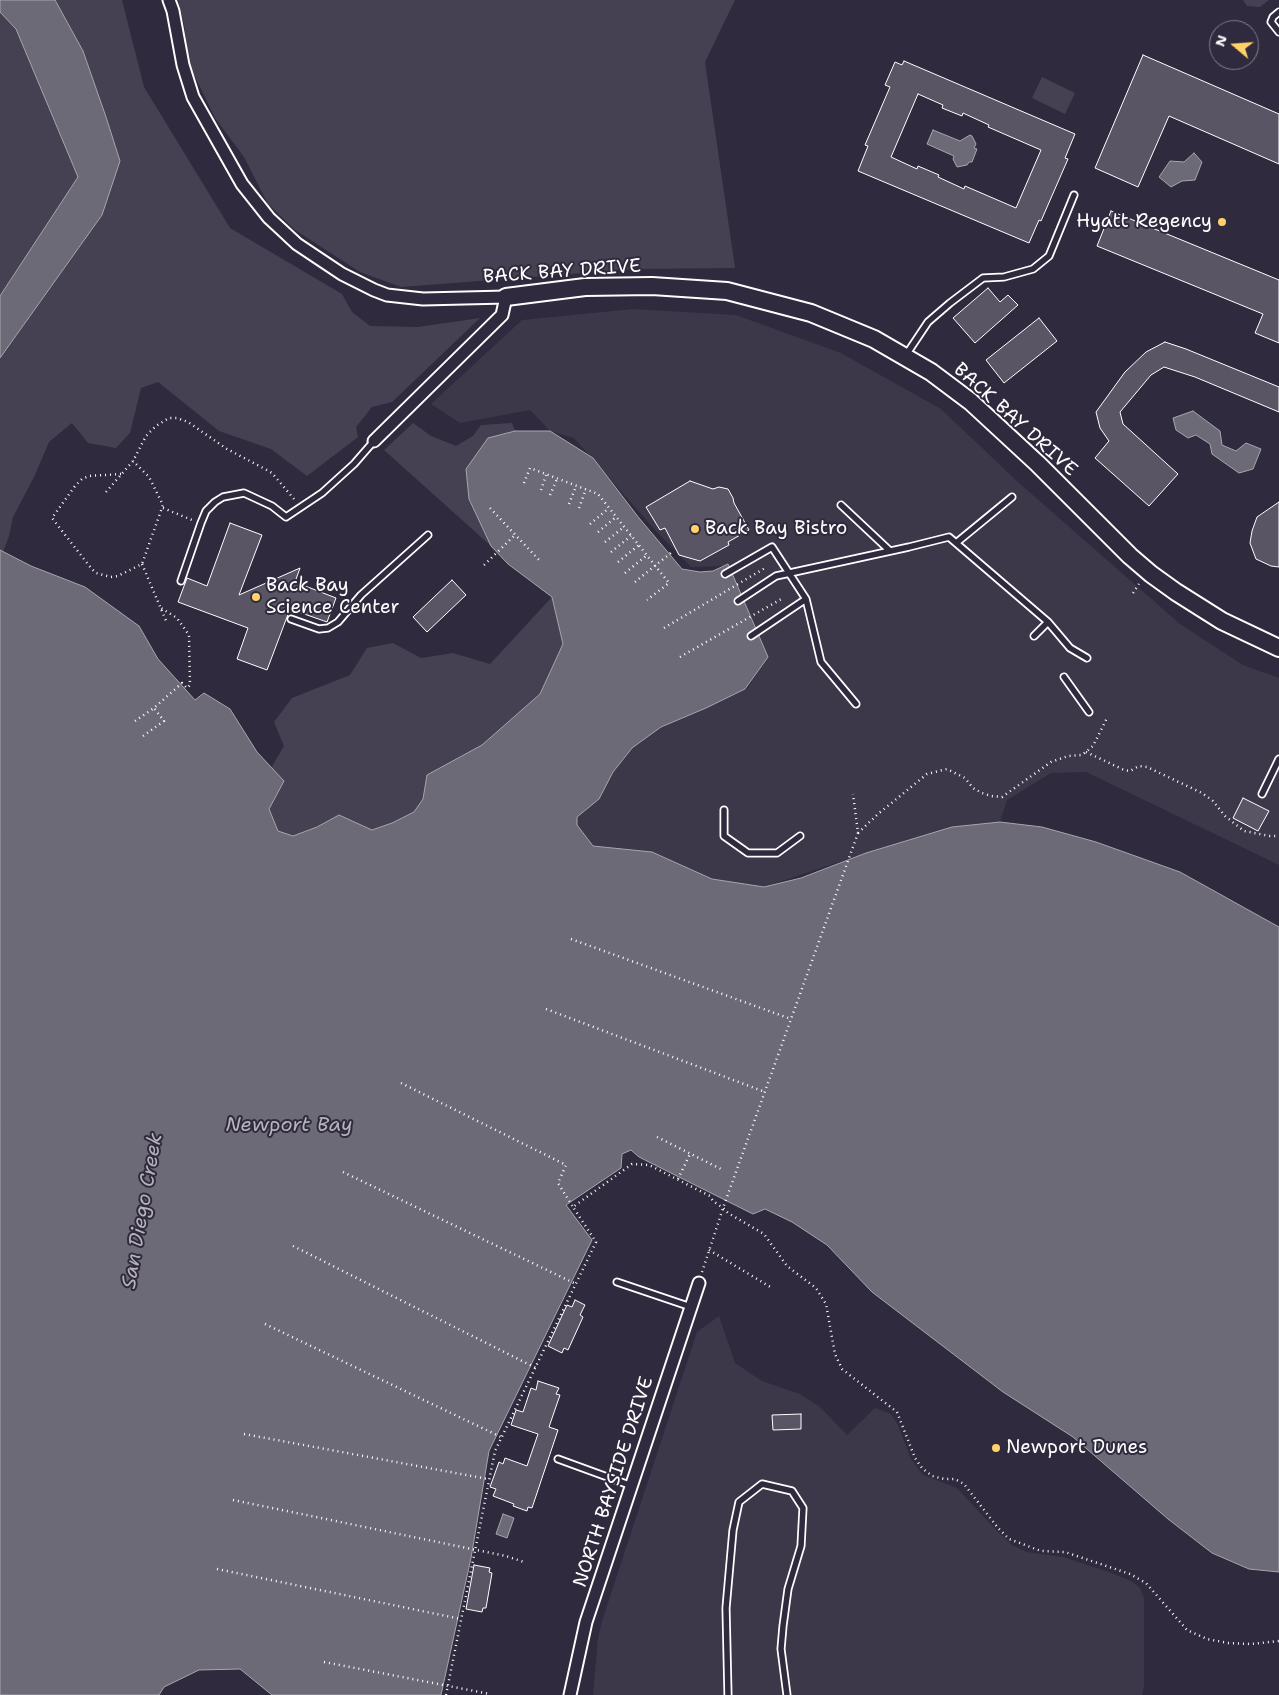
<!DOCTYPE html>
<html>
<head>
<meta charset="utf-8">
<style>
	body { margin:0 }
	#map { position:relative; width:1279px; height:1695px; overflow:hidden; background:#2f2a3d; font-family:"Shantell Sans",sans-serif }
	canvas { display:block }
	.north { position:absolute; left:1209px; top:20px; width:50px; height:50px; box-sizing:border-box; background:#2f2a3d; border:1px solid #827f8b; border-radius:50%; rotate:288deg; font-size:14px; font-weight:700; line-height:20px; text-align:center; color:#fff }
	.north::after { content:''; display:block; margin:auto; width:18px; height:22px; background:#ffd166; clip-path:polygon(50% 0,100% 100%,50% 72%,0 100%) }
</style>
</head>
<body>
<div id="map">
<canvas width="1279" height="1695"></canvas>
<div class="north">N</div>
</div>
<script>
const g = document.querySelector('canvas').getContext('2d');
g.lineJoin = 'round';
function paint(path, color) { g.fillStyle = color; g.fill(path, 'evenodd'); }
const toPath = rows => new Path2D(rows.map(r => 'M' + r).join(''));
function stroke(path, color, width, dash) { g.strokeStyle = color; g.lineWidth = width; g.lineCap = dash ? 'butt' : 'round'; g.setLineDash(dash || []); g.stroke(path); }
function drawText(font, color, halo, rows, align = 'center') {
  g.font = font + ' "Shantell Sans",sans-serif'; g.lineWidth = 4; g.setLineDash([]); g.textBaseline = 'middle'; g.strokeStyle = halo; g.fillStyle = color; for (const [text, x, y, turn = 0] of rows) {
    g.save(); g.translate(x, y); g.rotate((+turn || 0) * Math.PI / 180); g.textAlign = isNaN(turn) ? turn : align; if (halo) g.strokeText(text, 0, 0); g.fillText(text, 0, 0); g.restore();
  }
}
const built = toPath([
	[633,309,736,315,841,353,941,409,1018,482,1180,624,1243,665,1279,678,1279,865,1086,772,1051,773,1007,800,1000,822,952,827,866,853,764,887,712,879,652,852,593,846,577,825,577,817,599,799,613,772,632,748,661,727,747,689,768,657,727,566,691,567,655,530,574,438,550,431,530,410,460,423,431,404,522,320],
	[719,1316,735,1363,762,1381,800,1394,820,1407,847,1435,875,1408,891,1414,898,1425,911,1459,923,1475,957,1488,997,1531,1012,1545,1027,1552,1063,1557,1109,1572,1131,1581,1140,1588,1144,1598,1144,1687,1142,1695,593,1695,598,1638,602,1621,697,1332]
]);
const green = toPath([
	[55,0,122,0,144,87,230,228,342,294,352,312,370,326,418,327,480,318,392,402,372,407,356,427,358,437,307,476,271,449,219,431,158,382,141,388,130,433,116,448,88,443,72,423,49,442,34,477,13,517,9,536,3,552,0,550,0,358,102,215,120,161,106,117,83,51],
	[178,0,735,0,705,62,735,268,635,269,401,287,360,272,295,230,268,204,244,157,215,118,189,64,184,24],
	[1243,0,1269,0,1260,7,1247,6],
	[0,12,16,29,78,177,0,296],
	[1042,77,1075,93,1065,114,1032,98],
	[413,423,431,436,456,446,473,436,481,425,512,423,515,431,488,438,469,499,491,546,384,450],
	[552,597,563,644,540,694,482,745,427,775,423,799,414,812,392,823,372,830,339,815,317,827,293,836,278,831,269,809,284,781,271,768,284,746,274,722,292,698,350,675,367,648,393,643,421,658,453,653,490,664]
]);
const water = toPath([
	[0,0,55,0,83,51,106,117,120,161,102,215,0,358,0,296,78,177,16,29,0,12,0,0],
	[933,130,960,141,970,135,972,136,976,144,974,148,977,149,972,162,969,162,967,165,957,167,953,159,954,156,927,144,933,130],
	[1194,153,1202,162,1195,180,1182,181,1171,187,1159,177,1170,161,1184,162,1194,153],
	[1193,411,1220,431,1222,445,1236,451,1246,443,1261,449,1253,469,1239,473,1212,454,1210,444,1196,435,1188,438,1176,430,1173,418,1193,411],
	[515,431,550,431,593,458,639,518,682,569,700,572,713,571,728,564,768,657,745,689,706,708,661,727,632,748,613,772,599,799,577,817,577,825,593,846,652,852,712,879,764,887,801,878,866,853,952,827,1000,822,1042,827,1096,842,1180,872,1279,927,1279,1572,1249,1569,1212,1553,1168,1519,1073,1437,1003,1392,872,1292,827,1245,792,1222,765,1209,753,1214,639,1157,631,1150,622,1154,621,1168,566,1205,592,1240,489,1451,471,1558,441,1695,272,1695,240,1669,199,1670,164,1687,159,1695,0,1695,0,550,31,566,85,587,139,626,158,659,195,700,204,693,230,709,257,752,284,781,269,809,278,831,293,836,317,827,339,815,372,830,392,823,414,812,423,799,427,775,482,745,540,694,563,644,552,597,508,564,491,546,469,499,466,469,488,438,515,431],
	[503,1514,514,1518,507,1538,496,1534,503,1514]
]);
const building = toPath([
	[1143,55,1279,114,1279,164,1169,116,1138,187,1095,168,1143,55],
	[904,61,1075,134,1065,158,1068,159,1041,221,1039,220,1029,243,858,171,868,146,865,145,890,87,885,85,895,62,902,65,904,61],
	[918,94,943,105,942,108,962,116,963,113,989,125,988,127,1041,150,1016,208,965,186,964,189,938,177,939,175,918,166,917,169,891,157,918,94],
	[1111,211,1279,280,1279,343,1255,333,1263,314,1097,246,1111,211],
	[988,288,1000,302,1008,295,1018,305,975,343,953,318,988,288],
	[1039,318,1057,341,1004,383,986,360,1039,318],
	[1165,342,1186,349,1279,387,1279,412,1195,377,1164,367,1151,375,1120,412,1123,424,1178,474,1149,506,1095,458,1109,441,1100,428,1096,412,1125,372,1146,352,1165,342],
	[690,481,713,489,719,487,728,489,733,498,734,503,749,530,728,542,729,545,700,561,679,555,665,528,660,530,646,507,690,481],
	[1279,502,1279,567,1271,566,1256,559,1250,543,1252,531,1257,517,1279,502],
	[230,523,262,535,239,595,300,568,295,582,336,598,327,622,290,609,267,670,237,659,248,628,178,602,187,578,207,586,230,523],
	[452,580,466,595,427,632,413,617,452,580],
	[1243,798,1269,811,1258,831,1233,818,1243,798],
	[575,1300,585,1305,580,1315,583,1317,568,1350,564,1348,562,1353,548,1346,567,1305,572,1307,575,1300],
	[538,1381,559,1388,556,1394,560,1395,549,1427,558,1430,532,1508,528,1507,527,1511,513,1506,514,1504,493,1496,496,1489,490,1487,499,1462,503,1464,505,1458,527,1466,538,1434,511,1425,516,1410,523,1412,531,1388,536,1390,538,1381],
	[801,1414,801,1429,773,1430,772,1415,801,1414],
	[474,1565,490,1568,489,1572,492,1573,486,1608,483,1608,482,1612,466,1609,474,1565]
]);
const path = toPath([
	[121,474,89,476,82,479,75,486,52,518,91,568,96,573,111,577,118,576,142,564,163,505,149,477,133,461],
	[524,483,530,468,598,494,669,583,647,600],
	[541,490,546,475],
	[106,492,133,461,146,436,156,426,169,418,177,418,188,422,227,449,265,469,272,473,294,499],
	[550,495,557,479],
	[569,504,576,486],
	[163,508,192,520],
	[490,508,541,562],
	[579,508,586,489],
	[590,524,609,508],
	[598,532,616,517],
	[605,542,624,527],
	[611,552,631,536],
	[618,562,639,545],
	[142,564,167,623],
	[484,565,515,535],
	[625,573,647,555],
	[635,582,672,552],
	[1133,593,1139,584],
	[664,628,765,568],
	[680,657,783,598],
	[135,721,154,708,182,683,187,688,190,685,189,635,177,618,161,608],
	[143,736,164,721,154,708],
	[1086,752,1124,770,1130,771,1139,766,1147,767,1202,793,1213,801,1225,816,1244,831,1270,836,1279,836],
	[858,833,878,814,927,774,947,769,965,778,973,788,982,793,991,796,1002,797,1051,762,1068,756,1082,755,1093,746,1107,718],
	[571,939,791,1019],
	[546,1009,765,1092],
	[401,1083,566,1165,558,1183,573,1207],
	[657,1137,723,1170],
	[343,1172,576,1284],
	[678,1179,690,1154],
	[293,1246,536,1368],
	[709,1250,772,1288],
	[702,1272,723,1208,858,833,853,794],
	[265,1324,501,1437],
	[244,1434,488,1479],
	[233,1500,506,1556,524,1562],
	[217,1569,461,1619],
	[324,1662,490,1694],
	[446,1695,495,1451,596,1242,573,1207,632,1164,649,1165,710,1196,713,1201,723,1208,728,1213,764,1234,787,1266,816,1288,826,1304,835,1354,842,1369,897,1412,915,1458,922,1468,932,1476,944,1479,955,1479,964,1484,998,1528,1009,1539,1041,1551,1065,1552,1130,1574,1146,1583,1187,1630,1207,1639,1228,1643,1251,1644,1279,1641]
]);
const lane = toPath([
	[1279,12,1273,17,1271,22,1279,32],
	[906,355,928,322,950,303,983,278,1004,277,1033,269,1049,256,1074,195],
	[841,505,890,551],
	[956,543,1012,497],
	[725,574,772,547,806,599,821,662,856,704],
	[181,581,201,523,206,511,215,502,223,497,244,493,272,506,286,517,322,493,354,464,374,441],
	[738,601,776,576,909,547,949,537,1048,622,1070,648,1087,658],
	[291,619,319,629,328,628,338,622,361,595,428,535],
	[751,636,806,599],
	[1034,636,1048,622],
	[1064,677,1089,712],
	[1262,794,1279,759],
	[724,810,724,836,748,853,777,853,800,836],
	[617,1282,691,1307],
	[558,1459,632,1486],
	[728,1695,726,1608,733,1530,739,1502,762,1484,792,1491,803,1508,801,1546,788,1589,783,1626,781,1649,787,1695]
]);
const street = toPath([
	[169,0,173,11,183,65,193,97,242,184,269,218,282,230,297,244,342,274,374,290,387,295,423,299,506,297,502,315,374,441],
	[570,1695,586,1622,699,1283]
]);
const secondary = toPath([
	[506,297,585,287,652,286,727,291,811,313,874,339,931,372,971,402,1037,463,1130,556,1151,574,1176,592,1222,621,1279,648]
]);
const markers = [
	[1222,222,5,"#ffd166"],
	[695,529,5,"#ffd166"],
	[256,597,5,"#ffd166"],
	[996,1448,5,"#ffd166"]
];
const poiNames = [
	["Hyatt Regency",1212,222,"right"],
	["Back Bay Bistro",705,529],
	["Back Bay",266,586],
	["Science Center",266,608],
	["Newport Dunes",1006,1448]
];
const streetNames = [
	["BACK BAY DRIVE",562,272,-4],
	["BACK BAY DRIVE",1015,420,42],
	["NORTH BAYSIDE DRIVE",614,1482,-72]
];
const waterNames = [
	["Newport Bay",289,1126],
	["San Diego Creek",143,1211,-80]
];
paint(built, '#3c3749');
paint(green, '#464152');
paint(water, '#6d6a77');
stroke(water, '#a7a6ad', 1);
paint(building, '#595564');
stroke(building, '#fff', 1);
stroke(lane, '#fff', 9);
stroke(street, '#fff', 15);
stroke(secondary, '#fff', 20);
stroke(path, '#fff', 2.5, [1, 4]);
stroke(lane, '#2f2a3d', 5.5);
stroke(street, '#2f2a3d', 11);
stroke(secondary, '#2f2a3d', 16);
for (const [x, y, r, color] of markers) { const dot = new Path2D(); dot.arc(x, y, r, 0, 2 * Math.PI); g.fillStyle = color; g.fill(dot); stroke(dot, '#2f2a3d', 2); }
drawText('19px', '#fff', '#2f2a3d', poiNames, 'left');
drawText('19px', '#fff', '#2f2a3d', streetNames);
drawText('italic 20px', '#b6b4bb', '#2f2a3d', waterNames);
</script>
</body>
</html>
